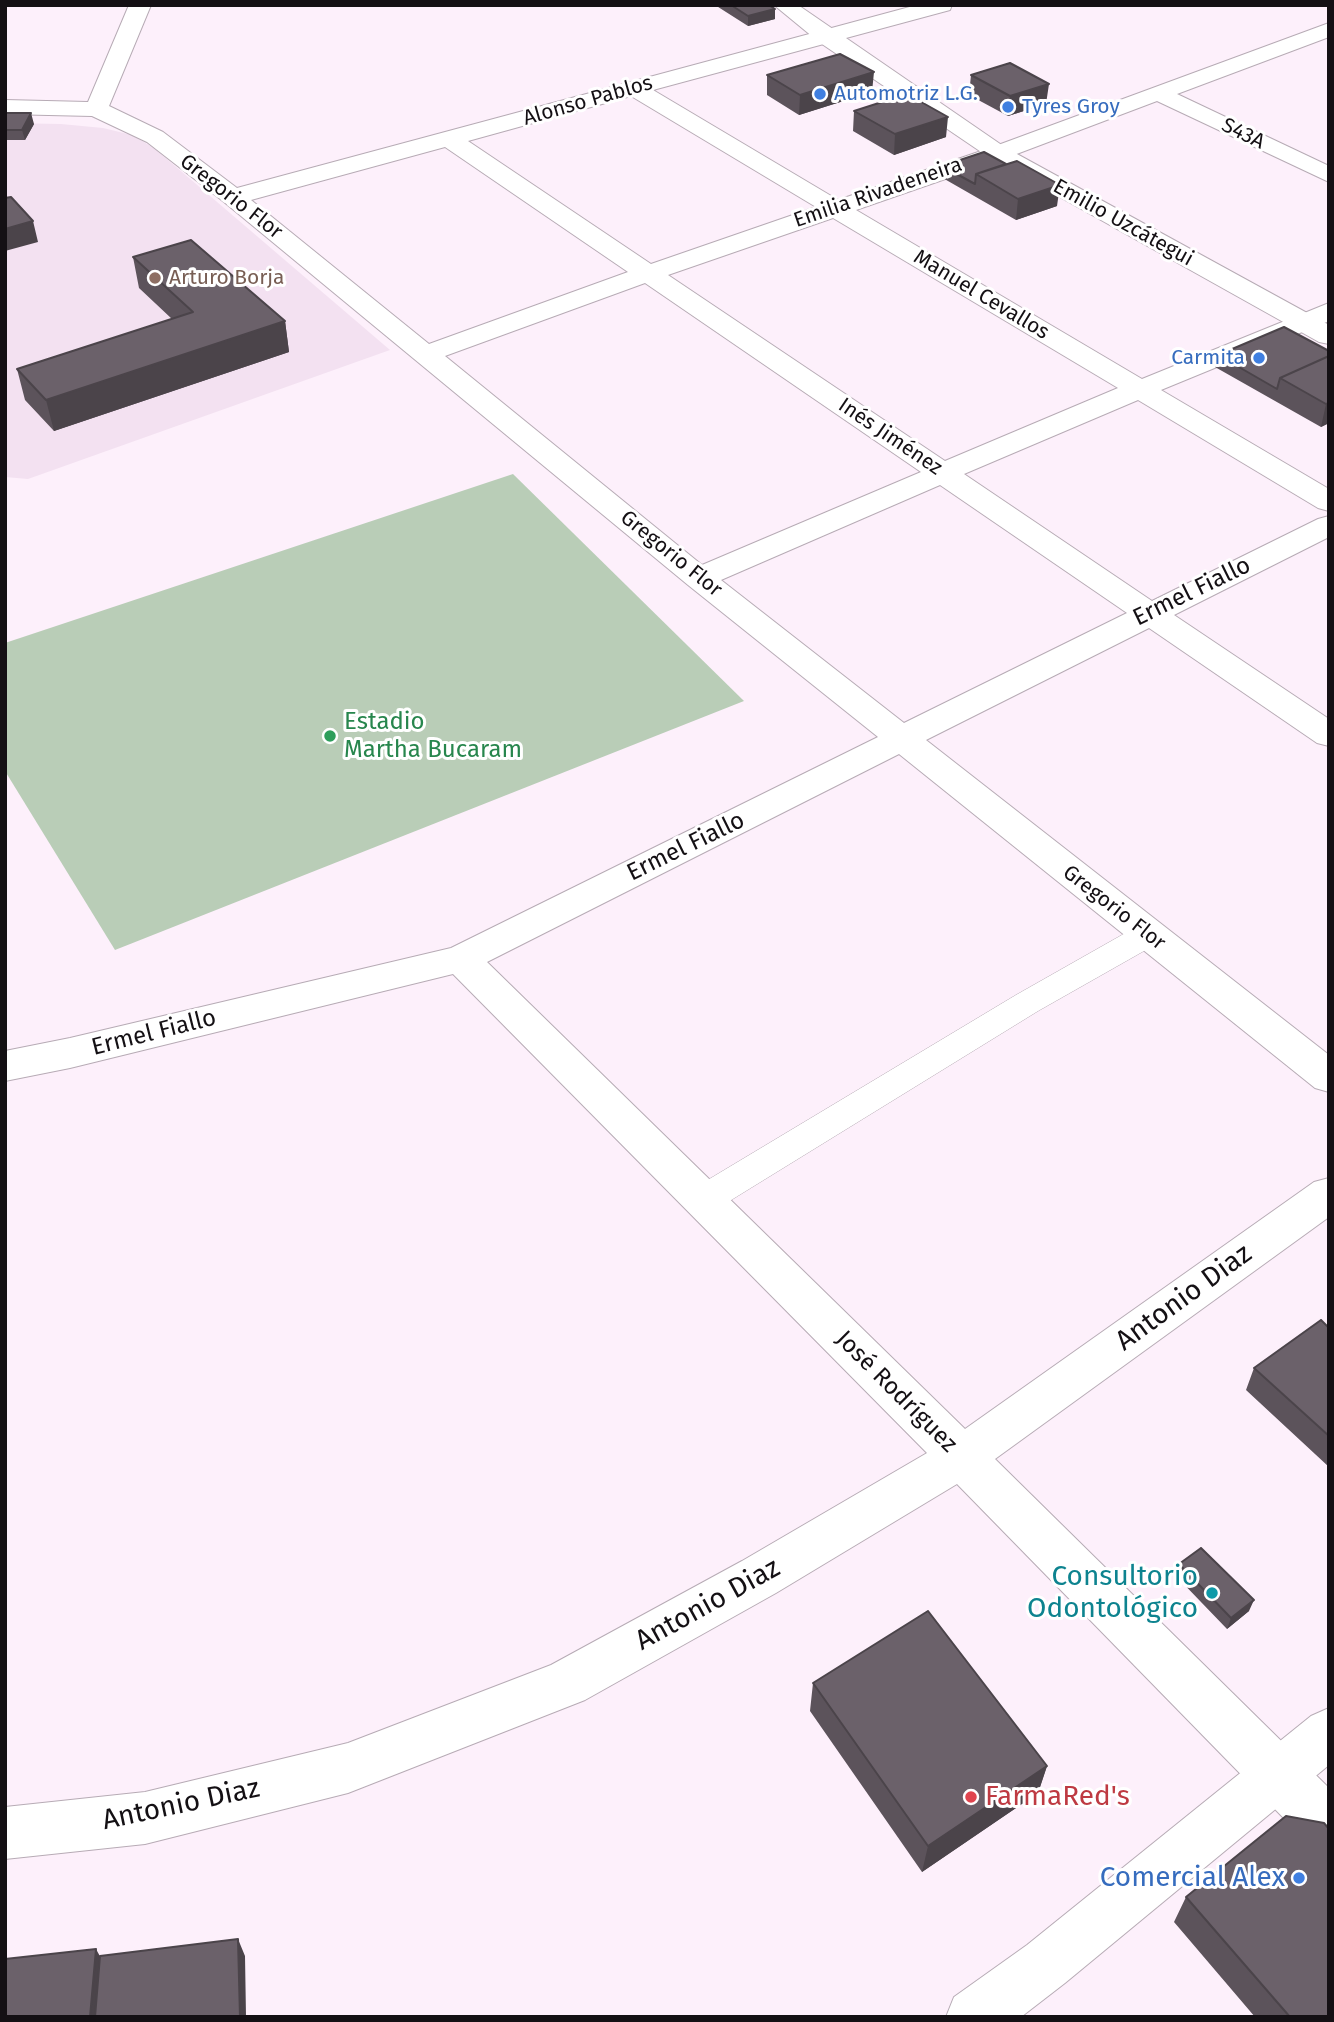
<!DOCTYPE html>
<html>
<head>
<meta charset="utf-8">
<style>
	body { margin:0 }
	#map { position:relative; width:1334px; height:2022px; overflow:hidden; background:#fdf0fb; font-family:"Fira Sans",sans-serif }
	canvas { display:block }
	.frame { position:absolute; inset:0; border:7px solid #141014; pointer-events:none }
</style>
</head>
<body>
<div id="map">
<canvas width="1334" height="2022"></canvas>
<div class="frame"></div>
</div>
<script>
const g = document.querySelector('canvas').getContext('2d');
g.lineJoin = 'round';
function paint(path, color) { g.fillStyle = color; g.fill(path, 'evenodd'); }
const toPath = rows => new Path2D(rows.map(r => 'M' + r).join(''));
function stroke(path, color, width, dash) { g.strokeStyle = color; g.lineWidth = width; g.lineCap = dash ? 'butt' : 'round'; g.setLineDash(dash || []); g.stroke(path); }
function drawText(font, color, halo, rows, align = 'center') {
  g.font = font + ' "Fira Sans",sans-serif'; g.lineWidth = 6; g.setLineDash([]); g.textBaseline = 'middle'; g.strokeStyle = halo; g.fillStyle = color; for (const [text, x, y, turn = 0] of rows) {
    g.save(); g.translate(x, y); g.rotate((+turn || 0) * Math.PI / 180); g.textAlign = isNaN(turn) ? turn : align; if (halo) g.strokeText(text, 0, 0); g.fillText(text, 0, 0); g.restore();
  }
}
const built = toPath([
	[5,123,61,124,103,128,132,135,154,148,390,350,28,479,5,477]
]);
const green = toPath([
	[513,474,744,701,115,950,5,771,5,643]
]);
const service = toPath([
	[1147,924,1158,927,1162,935,1158,943,1038,1011,715,1210,703,1214,691,1210,686,1200,691,1190,1016,995,1136,927,1147,924]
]);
const minor = toPath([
	[129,5,151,5,109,106,163,132,237,188,917,5,952,5,950,10,653,90,838,200,990,148,1329,23,1329,37,1177,94,1329,166,1329,182,1157,101,1006,158,856,210,1142,379,1329,303,1329,321,1161,390,1329,489,1329,511,1318,508,1138,400,964,474,1152,601,1318,519,1329,516,1329,537,1174,615,1329,719,1329,746,1317,743,1149,628,926,740,1329,1055,1329,1092,1315,1088,899,754,487,962,965,1429,1314,1182,1329,1178,1329,1217,995,1459,1329,1788,1329,1852,1310,1845,957,1484,776,1593,585,1700,348,1793,145,1844,5,1859,5,1807,145,1792,348,1743,551,1665,742,1561,927,1453,453,974,70,1068,5,1081,5,1051,70,1038,451,948,878,737,688,585,224,202,147,142,92,116,5,114,5,100,88,102,129,5],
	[631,96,816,207,651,264,468,141,631,96],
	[445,147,628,272,429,344,251,200,445,147],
	[833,218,1118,388,945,461,668,275,833,218],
	[645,283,921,472,702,565,445,356,645,283],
	[940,485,1127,613,904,723,721,580,940,485]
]);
const tertiary = toPath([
	[774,5,798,5,1006,148,1329,325,1329,344,1319,342,990,158,819,42,774,5],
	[1329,1708,1329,1765,1065,1983,1021,2017,946,2017,954,1997,1027,1945,1311,1716,1329,1708]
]);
const wall = toPath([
	[715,5,769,5,775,9,775,19,748,26],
	[767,75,872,92,799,115,767,95],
	[971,75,1046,104,1008,116,969,95],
	[854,111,946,137,894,155,853,131],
	[5,113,34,124,25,140,5,140],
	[984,152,1057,206,1016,220,941,177,942,166],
	[133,257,285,321,289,352,54,431,25,400,17,369,172,319,139,288],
	[1329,351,1329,423,1321,427,1215,367,1218,355],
	[1329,1328,1329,1467,1246,1390,1254,1368],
	[1179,1564,1249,1611,1227,1629,1175,1575],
	[813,1683,1047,1766,1038,1793,922,1872,810,1711],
	[1186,1897,1329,2017,1255,2017,1174,1922]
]);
const shadedWall = toPath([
	[775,9,775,19,748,26,748,16],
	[874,72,872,92,799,115,800,95],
	[1049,84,1046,104,1008,116,1010,96],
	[31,113,34,124,25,140,22,130],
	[948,117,946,137,894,155,895,134],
	[1060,185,1057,206,1016,220,1018,199],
	[33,221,38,242,5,251,5,229],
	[285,321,289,352,54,431,46,400],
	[1329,403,1329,423,1321,427,1326,404],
	[1254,1600,1249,1611,1227,1629,1231,1618],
	[1047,1766,1038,1793,922,1872,928,1846],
	[238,1939,245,1956,246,2017,240,2017],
	[96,1949,109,1973,106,2017,90,2017]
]);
const building = toPath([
	[731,5,769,5,775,9,748,16,731,5],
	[840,54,874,72,800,95,767,75,840,54],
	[1010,63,1049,84,1010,96,971,75,1010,63],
	[907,94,948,117,895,134,854,111,907,94],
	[5,113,31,113,22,130,5,130,5,113],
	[984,152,1006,164,976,174,975,184,942,166,984,152],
	[1017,161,1060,185,1018,199,976,174,1017,161],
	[11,197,33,221,5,229,5,198,11,197],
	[191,240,285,321,46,400,17,369,193,312,133,257,191,240],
	[1284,327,1329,351,1329,356,1280,378,1277,389,1218,355,1284,327],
	[1329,356,1329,403,1326,404,1280,378,1329,356],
	[1321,1320,1329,1328,1329,1436,1254,1368,1321,1320],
	[1201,1548,1254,1600,1231,1618,1179,1564,1201,1548],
	[928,1611,1047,1766,928,1846,813,1683,928,1611],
	[1286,1816,1324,1823,1329,1829,1329,2017,1290,2017,1186,1897,1286,1816],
	[238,1939,240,2017,95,2017,100,1956,238,1939],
	[96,1949,90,2017,5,2017,5,1959,96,1949]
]);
const markers = [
	[820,94,7,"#3f7fe0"],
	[1008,107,7,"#3f7fe0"],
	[155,278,7,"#8d6e63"],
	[1259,358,7,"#3f7fe0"],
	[330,736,7,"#2e9e5b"],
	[1212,1593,7,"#0f9aa8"],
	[971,1797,7,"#e0444e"],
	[1299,1878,7,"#3f7fe0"]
];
const farShopnames = [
	["Automotriz L.G.",834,94],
	["Tyres Groy",1022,107],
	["Carmita",1245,358,"right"]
];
const farStreetnames = [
	["Alonso Pablos",588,101,-16],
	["S43A",1243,134,26],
	["Emilia Rivadeneira",878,193,-19],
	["Gregorio Flor",231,197,38],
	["Emilio Uzcátegui",1123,223,29],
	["Manuel Cevallos",981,295,31],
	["Inés Jiménez",890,437,34],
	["Gregorio Flor",671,554,39],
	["Gregorio Flor",1114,908,38]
];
const farEducationnames = [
	["Arturo Borja",169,278]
];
const streetNames = [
	["Ermel Fiallo",1192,592,-26],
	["Ermel Fiallo",686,847,-26],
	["Ermel Fiallo",154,1033,-14],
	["José Rodríguez",896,1392,45]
];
const leisureNames = [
	["Estadio",344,722],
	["Martha Bucaram",344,750]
];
const nearStreetnames = [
	["Antonio Diaz",1184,1298,-36],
	["Antonio Diaz",708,1605,-29],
	["Antonio Diaz",181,1805,-12]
];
const nearCulturenames = [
	["Consultorio",1198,1577],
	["Odontológico",1198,1609]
];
const nearHealthnames = [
	["FarmaRed's",985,1797]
];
const nearShopnames = [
	["Comercial Alex",1285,1878]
];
paint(built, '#f3e1f1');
paint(green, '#b9cdb7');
stroke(service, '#b7abb5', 1);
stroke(minor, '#b7abb5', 2);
stroke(tertiary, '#b7abb5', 2);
paint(service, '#fff');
paint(minor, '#fff');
paint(tertiary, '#fff');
paint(wall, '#5c535b');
paint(shadedWall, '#4b444a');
paint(building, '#6b616a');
stroke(building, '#4b444a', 2);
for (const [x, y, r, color] of markers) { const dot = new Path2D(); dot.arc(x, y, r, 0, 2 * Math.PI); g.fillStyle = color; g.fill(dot); stroke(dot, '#fff', 2.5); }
drawText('21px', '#366cbe', '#fff', farShopnames, 'left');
drawText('21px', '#141014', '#fff', farStreetnames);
drawText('21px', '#785e54', '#fff', farEducationnames, 'left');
drawText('24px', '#141014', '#fff', streetNames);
drawText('24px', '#27864d', '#fff', leisureNames, 'left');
drawText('28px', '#141014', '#fff', nearStreetnames);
drawText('28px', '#0d838f', '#fff', nearCulturenames, 'right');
drawText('28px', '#be3a42', '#fff', nearHealthnames, 'left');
drawText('28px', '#366cbe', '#fff', nearShopnames, 'right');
</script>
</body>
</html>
